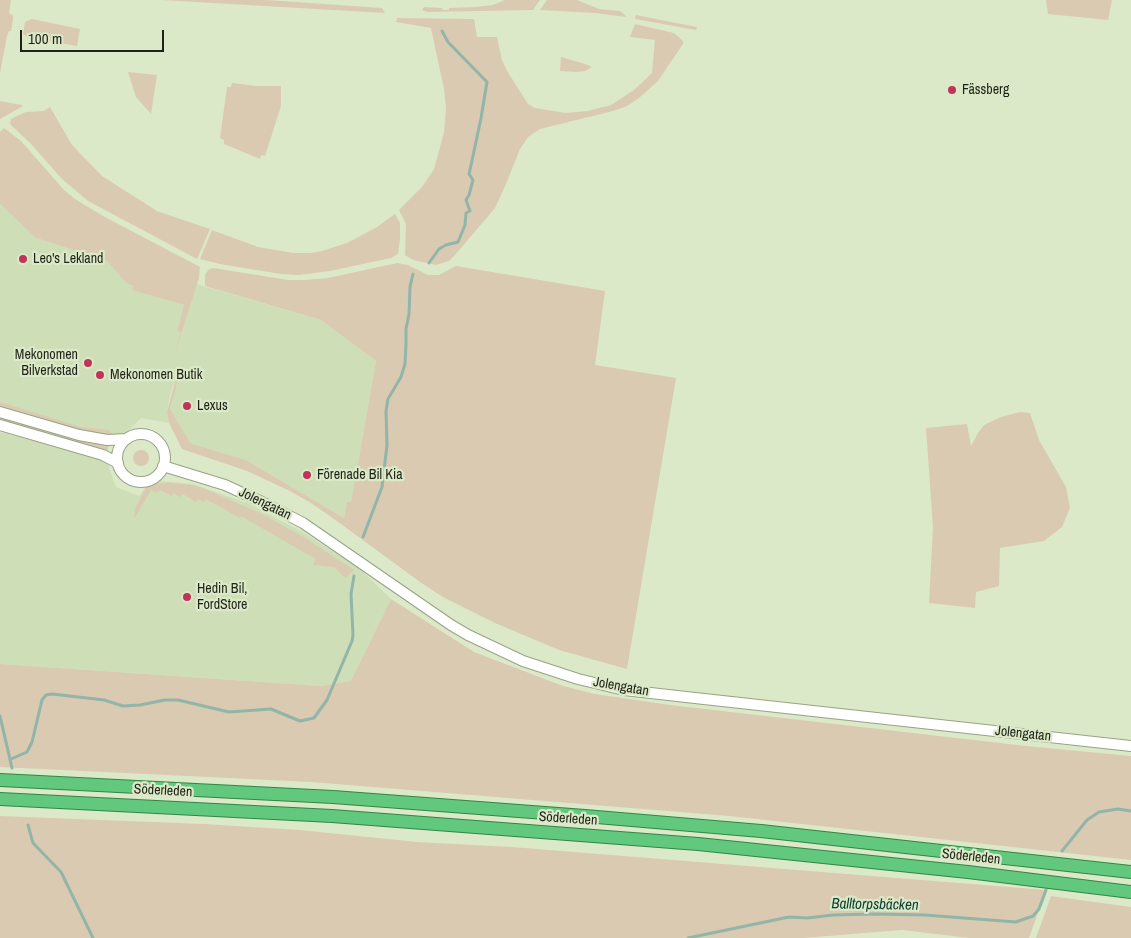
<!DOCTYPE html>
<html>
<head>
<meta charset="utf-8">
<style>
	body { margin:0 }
	#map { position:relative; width:1131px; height:938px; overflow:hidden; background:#dce9c8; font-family:"Archivo Narrow",sans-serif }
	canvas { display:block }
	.scale { position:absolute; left:20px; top:30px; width:144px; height:22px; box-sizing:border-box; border:2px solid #1f2317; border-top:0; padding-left:6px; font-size:15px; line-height:18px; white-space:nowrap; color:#1f2317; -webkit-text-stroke:4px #dce9c8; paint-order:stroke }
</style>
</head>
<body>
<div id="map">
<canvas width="1131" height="938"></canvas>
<div class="scale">100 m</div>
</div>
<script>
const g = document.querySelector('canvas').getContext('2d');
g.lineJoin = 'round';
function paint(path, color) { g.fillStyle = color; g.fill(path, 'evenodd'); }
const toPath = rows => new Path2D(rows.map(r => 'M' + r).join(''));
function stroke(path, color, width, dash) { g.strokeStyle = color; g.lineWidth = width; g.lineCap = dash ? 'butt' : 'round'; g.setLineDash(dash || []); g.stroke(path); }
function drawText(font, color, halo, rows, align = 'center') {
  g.font = font + ' "Archivo Narrow",sans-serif'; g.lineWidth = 4.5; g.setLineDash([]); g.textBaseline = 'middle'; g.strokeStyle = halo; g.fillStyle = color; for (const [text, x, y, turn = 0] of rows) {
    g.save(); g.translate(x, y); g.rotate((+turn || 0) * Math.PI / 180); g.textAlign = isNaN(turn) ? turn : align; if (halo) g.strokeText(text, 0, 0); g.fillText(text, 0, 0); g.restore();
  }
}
const built = toPath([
	[0,204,36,238,107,261,126,283,133,286,133,290,184,305,177,331,180,332,177,344,196,284,321,320,376,361,351,502,347,502,344,518,246,460,191,445,170,409,182,366,179,367,170,395,167,412,169,423,141,418,123,436,93,436,0,408],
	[0,432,90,454,108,464,116,487,139,496,147,485,161,481,193,484,247,503,301,531,360,569,391,599,351,681,321,686,0,664]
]);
const green = toPath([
	[0,0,11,0,9,13,13,16,13,20,11,31,9,31,7,36,0,73],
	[161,0,267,0,382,8,385,13],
	[505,0,540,0,533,10,427,12,422,10,424,7,442,8,443,10,449,10,449,8,476,7,493,5],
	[547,0,577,0,599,9,620,11,625,15,626,17,595,13,540,10],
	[1046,0,1112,0,1108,20,1048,14],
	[636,15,666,21,697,27,696,30,641,20,635,19],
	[397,18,474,19,477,37,497,37,502,60,507,71,528,104,535,108,565,113,588,111,611,105,634,90,652,73,655,40,630,37,635,24,674,33,683,41,683,44,658,81,639,98,627,106,613,111,540,129,528,137,520,149,506,184,495,208,455,255,449,261,436,265,413,260,405,255,406,224,399,210,422,187,434,169,444,132,446,108,444,89,431,28,396,22],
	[32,19,80,29,77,46,27,37,23,34,25,22],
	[561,57,585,64,592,67,585,71,577,72,560,71],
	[128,72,157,75,151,114,136,97],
	[232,83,256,86,281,86,281,106,265,156,261,155,260,159,224,144,224,140,220,138,227,87,231,87],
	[0,101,22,105,23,106,0,119],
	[50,107,72,145,102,176,157,211,210,229,197,259,88,201,62,179,32,145,10,124,11,119,19,115,26,112,44,111],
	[4,128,21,141,64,190,75,199,103,216,200,267,199,278,176,349,180,332,177,331,184,305,132,290,133,286,126,283,107,261,36,238,0,204,0,132],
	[395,214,400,223,400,239,398,254,391,258,330,271,299,275,281,274,220,264,200,259,212,230,258,247,293,253,311,253,322,251,347,243,377,227],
	[397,263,408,265,428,275,439,275,456,266,605,291,595,365,676,378,627,669,559,650,495,623,443,597,420,582,341,524,311,503,288,490,247,471,182,449,169,423,167,412,179,367,182,366,170,409,191,444,246,460,344,518,347,502,351,502,376,361,321,320,205,286,205,275,209,269,213,268,288,280,305,280,328,278],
	[0,402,81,427,109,430,112,433,111,435,86,433,39,420,0,407],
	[1020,412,1030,413,1039,440,1066,487,1070,508,1062,527,1044,541,1000,548,999,586,976,592,975,608,929,603,933,527,926,428,967,424,971,446,978,433,984,425,1001,417],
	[0,417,85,442,109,445,107,452,52,437,0,419],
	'133 458a8 8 0 1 1 16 0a8 8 0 1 1-16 0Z',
	[169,483,192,485,205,489,260,513,302,536,354,570,345,578,334,567,313,565,316,559,241,516,240,518,206,499,204,502,198,499,196,502,183,494,180,497,174,493,172,496,160,490,157,493,151,490,134,519,135,509,146,487,152,484],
	[391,599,474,652,563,686,595,694,670,705,1026,746,1131,756,1131,860,729,816,311,782,0,767,0,664,321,686,351,681],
	[0,816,204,824,300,830,417,842,512,847,1046,890,1029,938,969,938,902,930,803,938,0,938],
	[1051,896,1131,907,1131,938,1036,938]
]);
const stream = toPath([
	[429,263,439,249,446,245,458,242,465,225,466,213,470,211,466,200,469,195,473,180,469,174,470,170,481,118,487,82,448,42,442,31],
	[363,537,382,487,387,445,386,411,388,399,401,377,405,364,406,344,406,329,409,314,410,287,413,274],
	[0,716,12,768],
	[11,759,27,752,32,742,42,700,46,695,52,694,104,700,123,706,140,705,165,700,178,700,229,712,271,709,300,721,314,718,327,700,352,641,353,635,351,594,354,576],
	[28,825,33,843,61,872,93,938],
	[1062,851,1087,820,1099,812,1118,809,1131,811],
	[688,938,789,917,807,918,833,915,874,914,925,915,1016,922,1033,916,1039,909,1046,890]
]);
const tertiary = toPath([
	[0,412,79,435,107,440,127,439],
	[0,425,103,455,118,463],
	'117 458a24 24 0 1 1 48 0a24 24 0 1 1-48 0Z',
	[163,466,225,485,262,502,303,523,451,625,468,635,523,661,578,679,624,690,695,698,1131,746]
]);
const trunk = toPath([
	[0,780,333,797,585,816,761,831,1131,872],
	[0,799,332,816,698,844,968,872,1131,892]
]);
const markers = [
	[952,90,5,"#c2335a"],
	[23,259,5,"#c2335a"],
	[88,363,5,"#c2335a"],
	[100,375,5,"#c2335a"],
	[187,406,5,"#c2335a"],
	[307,475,5,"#c2335a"],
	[187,597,5,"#c2335a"]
];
const poiNames = [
	["Fässberg",962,90],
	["Leo's Lekland",33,259],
	["Mekonomen",78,355,"right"],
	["Bilverkstad",78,371,"right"],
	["Mekonomen Butik",110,375],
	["Lexus",197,406],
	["Förenade Bil Kia",317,475],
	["Hedin Bil,",197,589],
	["FordStore",197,605]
];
const streetNames = [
	["Jolengatan",265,504,26],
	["Jolengatan",621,687,10],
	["Jolengatan",1023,734,6],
	["Söderleden",163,791,3],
	["Söderleden",568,819,4],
	["Söderleden",971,857,6]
];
const waterNames = [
	["Balltorpsbäcken",875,905,1]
];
paint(built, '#cedeb7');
paint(green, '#dacab2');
stroke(stream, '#92b5a9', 3);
stroke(tertiary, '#97a384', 12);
stroke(trunk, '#318644', 14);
stroke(tertiary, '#fff', 10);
stroke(trunk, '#62c87e', 12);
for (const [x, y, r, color] of markers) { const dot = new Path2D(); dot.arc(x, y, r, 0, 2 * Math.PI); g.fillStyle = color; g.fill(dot); stroke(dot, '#dce9c8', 2); }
drawText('14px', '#1f2317', '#dce9c8', poiNames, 'left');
drawText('14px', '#1f2317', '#dce9c8', streetNames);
drawText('italic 15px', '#083d30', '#dce9c8', waterNames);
</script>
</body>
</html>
